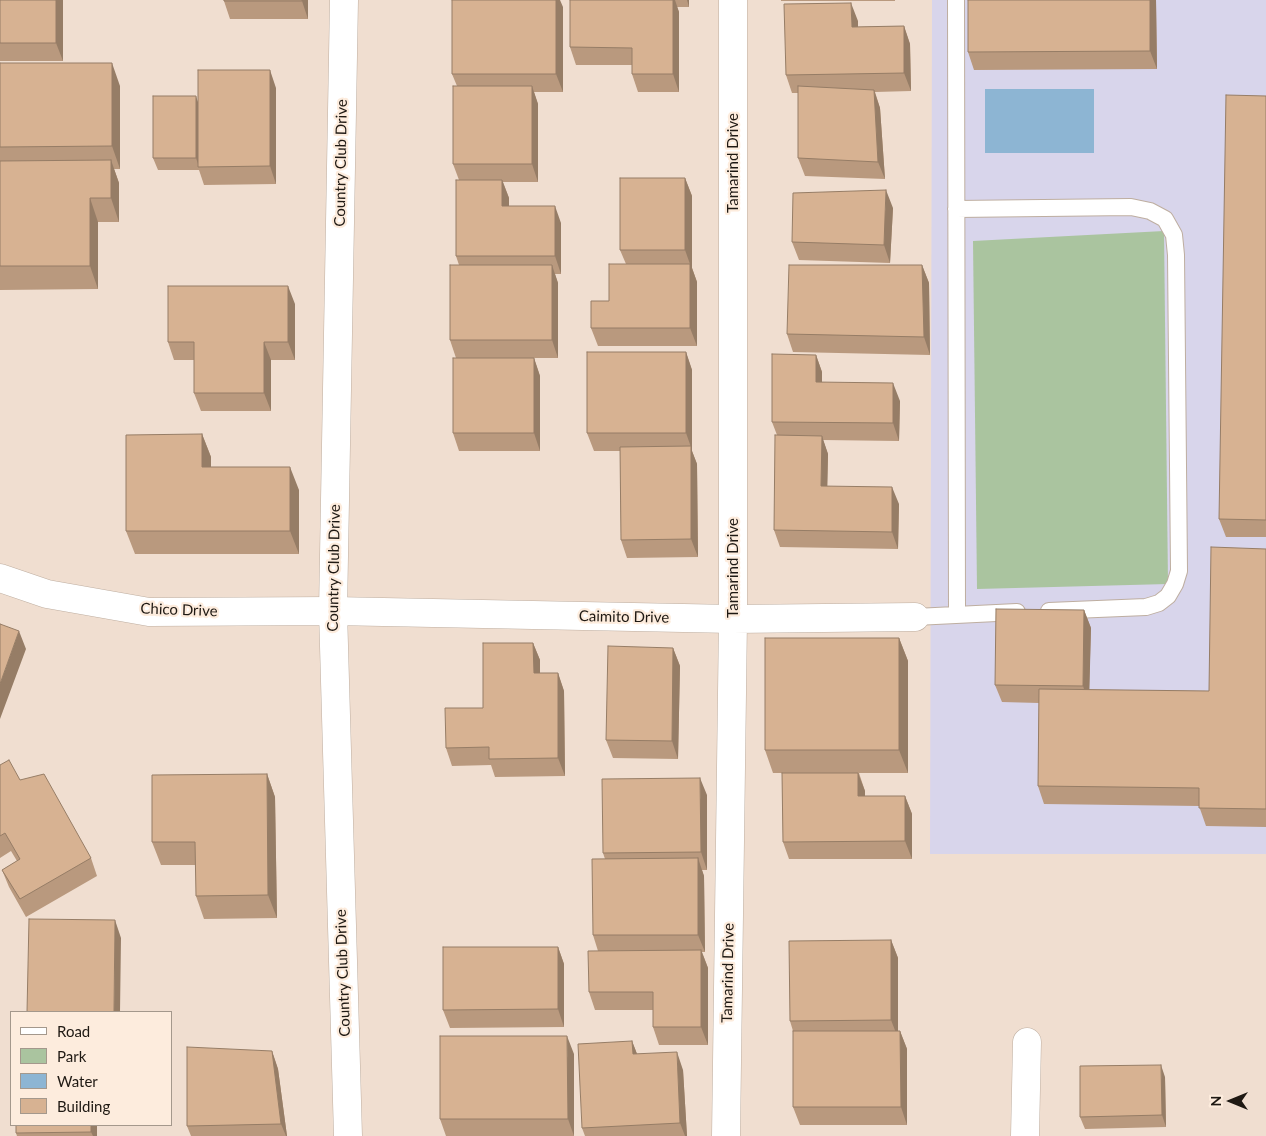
<!DOCTYPE html>
<html>
<head>
<meta charset="utf-8">
<style>
	body { margin:0 }
	#map { position:relative; width:1266px; height:1136px; overflow:hidden; background:#f0ded0; font-family:Lato,sans-serif }
	canvas { display:block }
	.legend { position:absolute; left:10px; top:1011px; width:162px; height:115px; box-sizing:border-box; background:#fdecdd; border:1px solid #a4988c; margin:0; padding:6px 9px; list-style:none; font-size:15px; color:#1f1913 }
	.legend li { display:flex; align-items:center; gap:10px; height:25px }
	.legend b { width:25px; border:1px solid #a4988c }
	.north { position:absolute; left:1206px; top:1076px; width:50px; height:50px; -webkit-text-stroke:4px #fdecdd; paint-order:stroke; rotate:270deg; font-size:14px; font-weight:700; line-height:20px; text-align:center; color:#1f1913 }
	.north::after { content:''; display:block; margin:auto; width:18px; height:22px; background:#1f1913; clip-path:polygon(50% 0,100% 100%,50% 72%,0 100%) }
</style>
</head>
<body>
<div id="map">
<canvas width="1266" height="1136"></canvas>
<ul class="legend">
<li><b style="height:6px;background:#fff"></b>Road</li>
<li><b style="height:14px;background:#aac49f"></b>Park</li>
<li><b style="height:14px;background:#8db5d3"></b>Water</li>
<li><b style="height:14px;background:#d7b292"></b>Building</li>
</ul>
<div class="north">N</div>
</div>
<script>
const g = document.querySelector('canvas').getContext('2d');
g.lineJoin = 'round';
function paint(path, color) { g.fillStyle = color; g.fill(path, 'evenodd'); }
const toPath = rows => new Path2D(rows.map(r => 'M' + r).join(''));
function stroke(path, color, width, dash) { g.strokeStyle = color; g.lineWidth = width; g.lineCap = dash ? 'butt' : 'round'; g.setLineDash(dash || []); g.stroke(path); }
function drawText(font, color, halo, rows, align = 'center') {
  g.font = font + ' Lato,sans-serif'; g.lineWidth = 4.5; g.setLineDash([]); g.textBaseline = 'middle'; g.strokeStyle = halo; g.fillStyle = color; for (const [text, x, y, turn = 0] of rows) {
    g.save(); g.translate(x, y); g.rotate((+turn || 0) * Math.PI / 180); g.textAlign = isNaN(turn) ? turn : align; if (halo) g.strokeText(text, 0, 0); g.fillText(text, 0, 0); g.restore();
  }
}
const education = toPath([
	[932,0,1266,0,1266,854,930,854]
]);
const green = toPath([
	[1164,231,1168,584,977,589,973,241]
]);
const water = toPath([
	[985,89,1094,89,1094,153,985,153]
]);
const lane = toPath([
	[956,0,957,614],
	[956,209,1131,207,1150,211,1165,219,1174,235,1176,255,1179,571,1175,584,1168,596,1159,603,1146,607,1049,611],
	[915,617,1017,612]
]);
const street = toPath([
	[0,578,47,594,149,612,333,611,733,619,915,617],
	[726,1136,733,619,733,0],
	[1025,1136,1027,1042]
]);
const secondary = toPath([
	[344,0,333,611,348,1136]
]);
const wall = toPath([
	[0,0,63,0,63,61,0,61],
	[308,0,308,19,230,19,224,1],
	[570,0,689,0,689,7,677,7,679,12,679,92,638,92,632,74,632,65,576,65,570,47],
	[781,0,895,0,895,1,781,1],
	[1156,0,1157,69,974,70,968,52],
	[563,7,563,92,534,92,538,104,538,182,503,182,509,198,509,206,561,223,561,274,555,274,558,283,558,358,534,358,540,376,540,451,459,451,453,433,456,358,450,340,459,265,456,256,459,180,453,164,457,86,452,74],
	[858,21,858,27,904,26,910,44,911,91,875,92,880,108,885,179,805,176,798,158,798,93,792,93,786,75],
	[0,63,120,86,120,169,114,169,119,183,119,222,98,222,98,289,0,290],
	[276,88,276,184,204,185,199,170,158,170,153,158],
	[1266,96,1266,537,1226,537,1219,519],
	[685,178,692,196,692,268,697,282,697,346,598,346,591,328,609,301,626,264,620,250],
	[893,208,890,263,799,260,792,242],
	[922,265,929,283,930,355,793,352,787,334],
	[295,304,295,360,271,360,271,411,201,411,194,393,194,360,174,360,168,342],
	[686,352,692,370,692,451,697,464,698,557,627,558,621,540,620,451,594,451,587,433],
	[816,355,822,372,822,382,900,401,899,441,823,440,828,454,827,486,899,504,898,549,780,547,774,530,777,435,772,422],
	[202,434,211,457,211,467,299,490,299,554,135,554,126,531],
	[1266,549,1266,827,1206,826,1199,806,1044,804,1038,786,1039,703,1002,702,995,685,1084,610,1091,628,1089,690,1209,691],
	[899,638,908,661,908,773,859,773,865,791,865,796,905,796,912,814,912,859,789,859,783,842,782,773,773,773,765,750],
	[533,643,540,660,540,673,558,673,564,691,565,776,495,777,491,765,452,766,446,748,483,708],
	[673,648,680,666,678,759,613,758,606,740],
	[0,765,91,858,97,876,26,917,9,887,2,870,17,861,11,851,0,858],
	[267,774,275,797,277,918,204,919,196,896,196,865,161,865,152,842],
	[707,795,707,870,702,870,704,876,705,952,702,952,708,968,708,1045,659,1045,653,1027,653,1010,595,1010,589,992,598,951,593,935,605,859,603,853],
	[891,940,898,958,898,1031,900,1031,907,1049,907,1125,800,1125,793,1107,793,1031,790,1021],
	[558,947,564,964,564,1027,450,1028,443,1010],
	[632,1041,637,1054,683,1070,687,1136,585,1136,582,1128],
	[272,1051,278,1069,287,1136,191,1136,187,1126],
	[574,1054,574,1136,446,1136,440,1119],
	[1165,1077,1166,1127,1085,1129,1080,1117],
	[97,1125,97,1136,17,1136,16,1133]
]);
const shadedWall = toPath([
	[56,0,63,0,63,61,56,43],
	[302,0,308,0,308,19,302,1],
	[556,0,560,0,563,7,563,92,556,74],
	[673,0,675,0,679,12,679,92,673,74],
	[687,0,689,0,689,7],
	[1150,0,1156,0,1157,69,1150,51],
	[851,3,858,21,858,45,852,27],
	[904,26,910,44,911,91,904,73],
	[112,63,120,86,120,169,112,146],
	[270,70,276,88,276,184,270,166],
	[532,86,538,104,538,182,532,164],
	[874,90,880,108,885,179,878,162],
	[196,96,200,108,199,167,196,158],
	[111,160,119,183,119,222,111,198],
	[685,178,692,196,692,268,697,282,697,346,690,328,690,264,685,250],
	[502,180,509,198,509,223,502,206],
	[886,190,893,208,890,263,884,245],
	[90,198,98,222,98,289,90,266],
	[555,206,561,223,561,274,555,256],
	[552,265,558,283,558,358,552,340],
	[922,265,929,283,930,355,924,337],
	[288,286,295,304,295,360,288,342],
	[264,342,271,360,271,411,264,393],
	[686,352,692,370,692,451,697,464,698,557,691,539,691,447,686,433],
	[816,355,822,372,822,400,816,382],
	[534,358,540,376,540,451,534,433],
	[893,383,900,401,899,441,893,423],
	[202,434,211,457,211,490,202,467],
	[822,436,828,454,827,504,821,486],
	[290,467,299,490,299,554,290,531],
	[892,487,899,504,898,549,892,532],
	[1084,610,1091,628,1089,704,1083,686],
	[19,631,26,649,0,719,0,684],
	[899,638,908,661,908,773,899,750],
	[533,643,540,660,540,691,534,673],
	[673,648,680,666,678,759,672,741],
	[558,673,564,691,565,776,558,758],
	[858,773,865,791,865,814,858,796],
	[267,774,275,797,277,918,268,895],
	[700,778,707,795,707,870,701,852],
	[905,796,912,814,912,859,905,841],
	[698,858,704,876,705,952,698,935],
	[115,920,121,938,120,1012,114,1012],
	[891,940,898,958,898,1038,891,1020],
	[558,947,564,964,564,1027,558,1009],
	[701,950,708,968,708,1045,701,1027],
	[900,1031,907,1049,907,1125,901,1107],
	[567,1036,574,1054,574,1136,568,1119],
	[632,1041,639,1059,633,1054],
	[272,1051,278,1069,287,1136,286,1136,281,1124],
	[677,1052,683,1070,687,1136,685,1136,680,1123],
	[1161,1065,1165,1077,1166,1127,1162,1115],
	[91,1125,97,1125,97,1136,93,1136,91,1132]
]);
const building = toPath([
	[0,0,56,0,56,43,0,43,0,0],
	[224,0,302,0,302,1,224,1,224,0],
	[452,0,556,0,556,74,452,74,452,0],
	[570,0,673,0,673,74,632,74,632,48,570,47,570,0],
	[968,0,1150,0,1150,51,968,52,968,0],
	[851,3,852,27,904,26,904,73,786,75,784,4,851,3],
	[0,63,112,63,112,146,0,147,0,63],
	[198,70,270,70,270,166,198,167,198,70],
	[453,86,532,86,532,164,453,164,453,86],
	[798,86,874,90,878,162,798,158,798,86],
	[1226,95,1266,96,1266,520,1219,519,1226,95],
	[153,96,196,96,196,158,153,158,153,96],
	[111,160,111,198,90,198,90,266,0,266,0,161,111,160],
	[620,178,685,178,685,250,620,250,620,178],
	[456,180,502,180,502,206,555,206,555,256,456,256,456,180],
	[886,190,884,245,792,242,793,193,886,190],
	[609,264,690,264,690,328,591,328,591,301,609,301,609,264],
	[450,265,552,265,552,340,450,340,450,265],
	[789,265,922,265,924,337,787,334,789,265],
	[168,286,288,286,288,342,264,342,264,393,194,393,194,342,168,342,168,286],
	[587,352,686,352,686,433,587,433,587,352],
	[772,354,816,355,816,382,893,383,893,423,772,422,772,354],
	[453,358,534,358,534,433,453,433,453,358],
	[202,434,202,467,290,467,290,531,126,531,126,435,202,434],
	[775,435,822,436,821,486,892,487,892,532,774,530,775,435],
	[691,446,691,539,621,540,620,447,691,446],
	[1211,547,1266,549,1266,809,1199,808,1199,788,1038,786,1039,689,1209,691,1211,547],
	[996,609,1084,610,1083,686,995,685,996,609],
	[0,624,19,631,0,684,0,624],
	[765,638,899,638,899,750,765,750,765,638],
	[483,643,533,643,534,673,558,673,558,758,489,759,489,747,446,748,445,708,483,708,483,643],
	[608,646,673,648,672,741,606,740,608,646],
	[9,760,20,780,44,774,91,858,20,899,2,870,20,859,5,833,0,836,0,765,9,760],
	[782,773,858,773,858,796,905,796,905,841,783,842,782,773],
	[267,774,268,895,196,896,195,842,152,842,152,775,267,774],
	[700,778,701,852,603,853,602,779,700,778],
	[698,858,698,935,593,935,592,859,698,858],
	[29,919,115,920,114,1012,27,1012,29,919],
	[891,940,891,1020,790,1021,789,941,891,940],
	[443,947,558,947,558,1009,443,1010,443,947],
	[701,950,701,1027,653,1027,653,992,589,992,588,951,701,950],
	[793,1031,900,1031,901,1107,793,1107,793,1031],
	[440,1036,567,1036,568,1119,440,1119,440,1036],
	[632,1041,633,1054,677,1052,680,1123,582,1128,578,1044,632,1041],
	[187,1047,272,1051,281,1124,187,1126,187,1047],
	[1161,1065,1162,1115,1080,1117,1080,1066,1161,1065],
	[16,1125,91,1125,91,1132,16,1133,16,1125]
]);
const streetNames = [
	["Country Club Drive",341,163,-89],
	["Tamarind Drive",733,163,-90],
	["Country Club Drive",334,568,-89],
	["Tamarind Drive",733,568,-90],
	["Chico Drive",179,610,2],
	["Caimito Drive",624,617,1],
	["Country Club Drive",343,973,-92],
	["Tamarind Drive",728,973,-89]
];
paint(education, '#d8d5eb');
paint(green, '#aac49f');
paint(water, '#8db5d3');
stroke(lane, '#beaea0', 18);
stroke(street, '#beaea0', 29);
stroke(secondary, '#beaea0', 29);
stroke(lane, '#fff', 16);
stroke(street, '#fff', 28);
stroke(secondary, '#fff', 28);
paint(wall, '#b9997e');
paint(shadedWall, '#967d66');
paint(building, '#d7b292');
stroke(building, '#967d66', 1);
drawText('15px', '#1f1913', '#fdecdd', streetNames);
</script>
</body>
</html>
